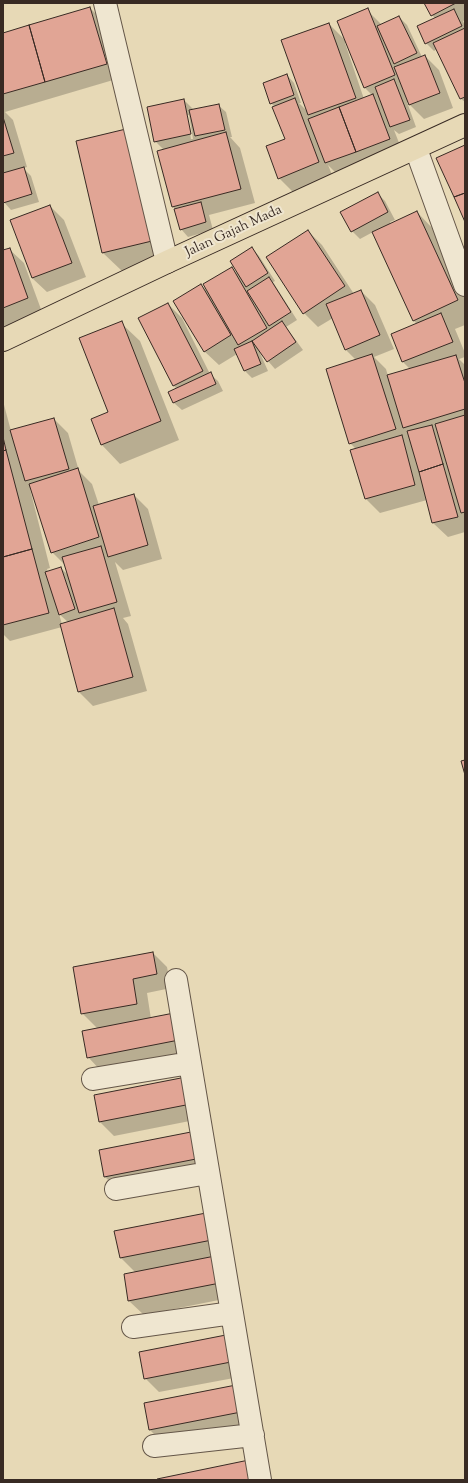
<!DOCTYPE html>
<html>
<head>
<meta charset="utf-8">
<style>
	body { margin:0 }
	#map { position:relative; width:468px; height:1483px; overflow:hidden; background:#e7d9b6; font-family:"Sorts Mill Goudy",serif }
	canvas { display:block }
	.frame { position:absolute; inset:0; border:4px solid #382a23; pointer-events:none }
</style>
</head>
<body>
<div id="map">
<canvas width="468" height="1483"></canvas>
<div class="frame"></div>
</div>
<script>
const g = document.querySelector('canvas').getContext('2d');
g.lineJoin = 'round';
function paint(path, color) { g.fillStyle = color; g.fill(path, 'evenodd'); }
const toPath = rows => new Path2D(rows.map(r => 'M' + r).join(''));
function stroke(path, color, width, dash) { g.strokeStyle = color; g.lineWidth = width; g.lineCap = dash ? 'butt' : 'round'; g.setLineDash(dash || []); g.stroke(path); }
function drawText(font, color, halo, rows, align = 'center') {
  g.font = font + ' "Sorts Mill Goudy",serif'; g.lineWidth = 4; g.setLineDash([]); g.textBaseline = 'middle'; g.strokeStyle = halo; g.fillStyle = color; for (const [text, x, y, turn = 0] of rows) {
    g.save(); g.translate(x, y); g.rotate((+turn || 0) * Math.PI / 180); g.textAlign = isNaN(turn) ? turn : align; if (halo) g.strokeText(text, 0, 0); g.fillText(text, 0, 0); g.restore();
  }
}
const shadow = toPath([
	[425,3,465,3,465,20,463,21,465,26,465,102,461,99,437,49,434,51,426,43,435,19],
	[90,8,104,22,120,78,5,112,13,120,27,167,23,168,31,176,39,202,11,210,3,201,3,174,6,174,3,171,3,34],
	[367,10,382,25,399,17,407,25,422,57,425,56,439,70,453,108,424,119,407,102,416,127,399,134,394,130,403,153,340,177,328,165,333,177,293,192,279,178,286,139,275,107,271,103,287,75,294,83,301,103,299,103,308,112,329,24,346,41],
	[347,42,365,88,373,96,364,99,345,43],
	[184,100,194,110,218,105,226,112,232,137,230,137,240,148,255,203,209,215,213,230,188,237,181,229,175,209,173,207,164,150,155,141],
	[187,115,189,115,193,139,191,139],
	[77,142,170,260,122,271,103,253],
	[377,193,385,201,395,220,390,222,391,224,417,212,435,231,465,295,465,325,455,329,465,353,465,357,459,359,465,365,465,532,448,537,433,523,427,500,380,513,366,499,356,449,350,443,356,360,345,349,333,318,318,327,304,313,308,231,322,245,354,294,361,291,375,305,394,349,374,357,386,369,388,376,410,369,403,362,392,334,417,324,414,321,373,232,360,239,352,231,341,213],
	[50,206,64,220,86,277,47,292,32,278,12,221],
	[3,246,4,251,9,249,24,263,42,312,3,327],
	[252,248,259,256,275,281,273,282,297,320,286,327,303,350,275,369,261,353,260,353,268,371,252,378,245,371,237,354,219,365,204,351,201,285,209,293,232,268,238,274],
	[168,304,182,318,210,374,218,381,223,391,182,410,174,403,169,392,177,389,174,386,140,318],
	[121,323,140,341,179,440,120,464,102,445,92,420,110,413],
	[3,401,11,431,54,419,68,433,79,471,92,484,99,505,134,495,148,509,162,559,123,570,115,562,131,616,123,618,128,624,147,691,93,706,79,692,62,627,10,641,3,634],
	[30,489,31,489,52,552,66,566,69,576,61,568,48,572,47,569,50,568],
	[59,614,68,622,62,624],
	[153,953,167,967,171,988,147,993,151,1019,193,1054,102,1072,88,1057,98,1029,82,1013],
	[186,1078,205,1118,114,1136,100,1122],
	[191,1133,210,1173,120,1191,105,1177,100,1151],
	[206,1214,234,1297,144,1315,129,1301,125,1275,136,1273,120,1257],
	[230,1335,250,1375,159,1392,145,1378],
	[236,1386,254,1426,164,1444,150,1430]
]);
const building = toPath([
	[424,3,456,3,431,16,424,3],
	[90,7,107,64,45,82,29,25,90,7],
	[368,8,395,75,364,88,337,21,368,8],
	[454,9,462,26,425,44,417,26,454,9],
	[399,16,417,53,394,64,377,26,399,16],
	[329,23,356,98,308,115,281,40,329,23],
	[29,25,45,82,3,94,3,33,29,25],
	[465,28,465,97,460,99,433,43,465,28],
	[425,55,440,93,409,105,394,67,425,55],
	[287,74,294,95,270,104,263,83,287,74],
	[394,79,410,120,390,127,375,87,394,79],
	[373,94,390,139,356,152,339,107,373,94],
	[295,98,319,162,278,179,266,146,285,139,272,107,295,98],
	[184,99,191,134,154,142,147,107,184,99],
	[219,104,225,130,195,136,189,110,219,104],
	[339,107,356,152,325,163,308,119,339,107],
	[3,117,14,153,3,156,3,117],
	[126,129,152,241,102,253,76,141,126,129],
	[226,132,241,189,172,207,157,151,226,132],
	[465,145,465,193,454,197,436,158,465,145],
	[24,167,32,194,3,203,3,173,24,167],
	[378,192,388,212,351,232,340,212,378,192],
	[465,193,465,222,454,197,465,193],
	[201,202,206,222,180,230,174,209,201,202],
	[50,205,72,263,32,278,10,220,50,205],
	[417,211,458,300,413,321,372,232,417,211],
	[308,230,345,286,303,314,266,257,308,230],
	[252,247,268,273,246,287,230,261,252,247],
	[10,248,28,298,3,308,3,250,10,248],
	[232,267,267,328,238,345,203,284,232,267],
	[269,277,291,312,269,326,247,291,269,277],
	[201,284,231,335,204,352,173,301,201,284],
	[361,290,380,335,345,350,326,304,361,290],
	[168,303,203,371,173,386,138,318,168,303],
	[441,313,453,342,402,362,391,334,441,313],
	[122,321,161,421,101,445,91,419,108,412,79,338,122,321],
	[282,321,296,342,267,362,252,341,282,321],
	[252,341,261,364,244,371,234,349,252,341],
	[372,354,396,429,349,444,326,369,372,354],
	[456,355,465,383,465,409,403,428,387,375,456,355],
	[211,372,216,384,173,403,168,392,211,372],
	[465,415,465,512,461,513,435,424,465,415],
	[54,418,69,469,25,481,10,430,54,418],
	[432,425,443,464,419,472,407,431,432,425],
	[402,435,415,485,365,499,350,450,402,435],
	[3,437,6,450,3,451,3,437],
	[6,450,32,549,3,557,3,451,6,450],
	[443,464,458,517,432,523,419,472,443,464],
	[78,468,99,537,51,553,29,484,78,468],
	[134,494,148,545,108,557,93,506,134,494],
	[101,546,117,602,79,613,62,557,101,546],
	[32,549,49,613,3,625,3,557,32,549],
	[61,567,75,609,59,615,45,572,61,567],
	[114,608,133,677,78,692,60,624,114,608],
	[465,760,465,775,461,761,465,760],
	[153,952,157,974,133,979,137,1004,81,1014,73,967,153,952],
	[174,1013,179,1040,87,1058,82,1031,174,1013],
	[186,1077,191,1104,99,1122,94,1095,186,1077],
	[191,1132,196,1159,104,1177,99,1150,191,1132],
	[206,1213,212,1240,120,1258,114,1231,206,1213],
	[215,1256,220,1283,128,1301,124,1274,215,1256],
	[231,1334,236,1361,144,1379,139,1352,231,1334],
	[236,1385,241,1412,149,1430,144,1403,236,1385],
	[249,1460,252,1480,157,1480,157,1479,249,1460]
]);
const minor = toPath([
	[105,3,167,262],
	[416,149,465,285],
	[176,980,260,1480],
	[93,1079,190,1063],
	[116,1189,208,1173],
	[133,1327,232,1313],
	[154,1446,253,1435]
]);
const primary = toPath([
	[3,340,167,262,465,125]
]);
const streetNames = [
	["Jalan Gajah Mada",234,232,-25]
];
paint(shadow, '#0003');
paint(building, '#e1a595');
stroke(building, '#382a23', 1);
stroke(minor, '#645648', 24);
stroke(primary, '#382a23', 24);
stroke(minor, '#efe6d0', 22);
stroke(primary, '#e7d9b6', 22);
drawText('14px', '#382a23', '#efe6d0', streetNames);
</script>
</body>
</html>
